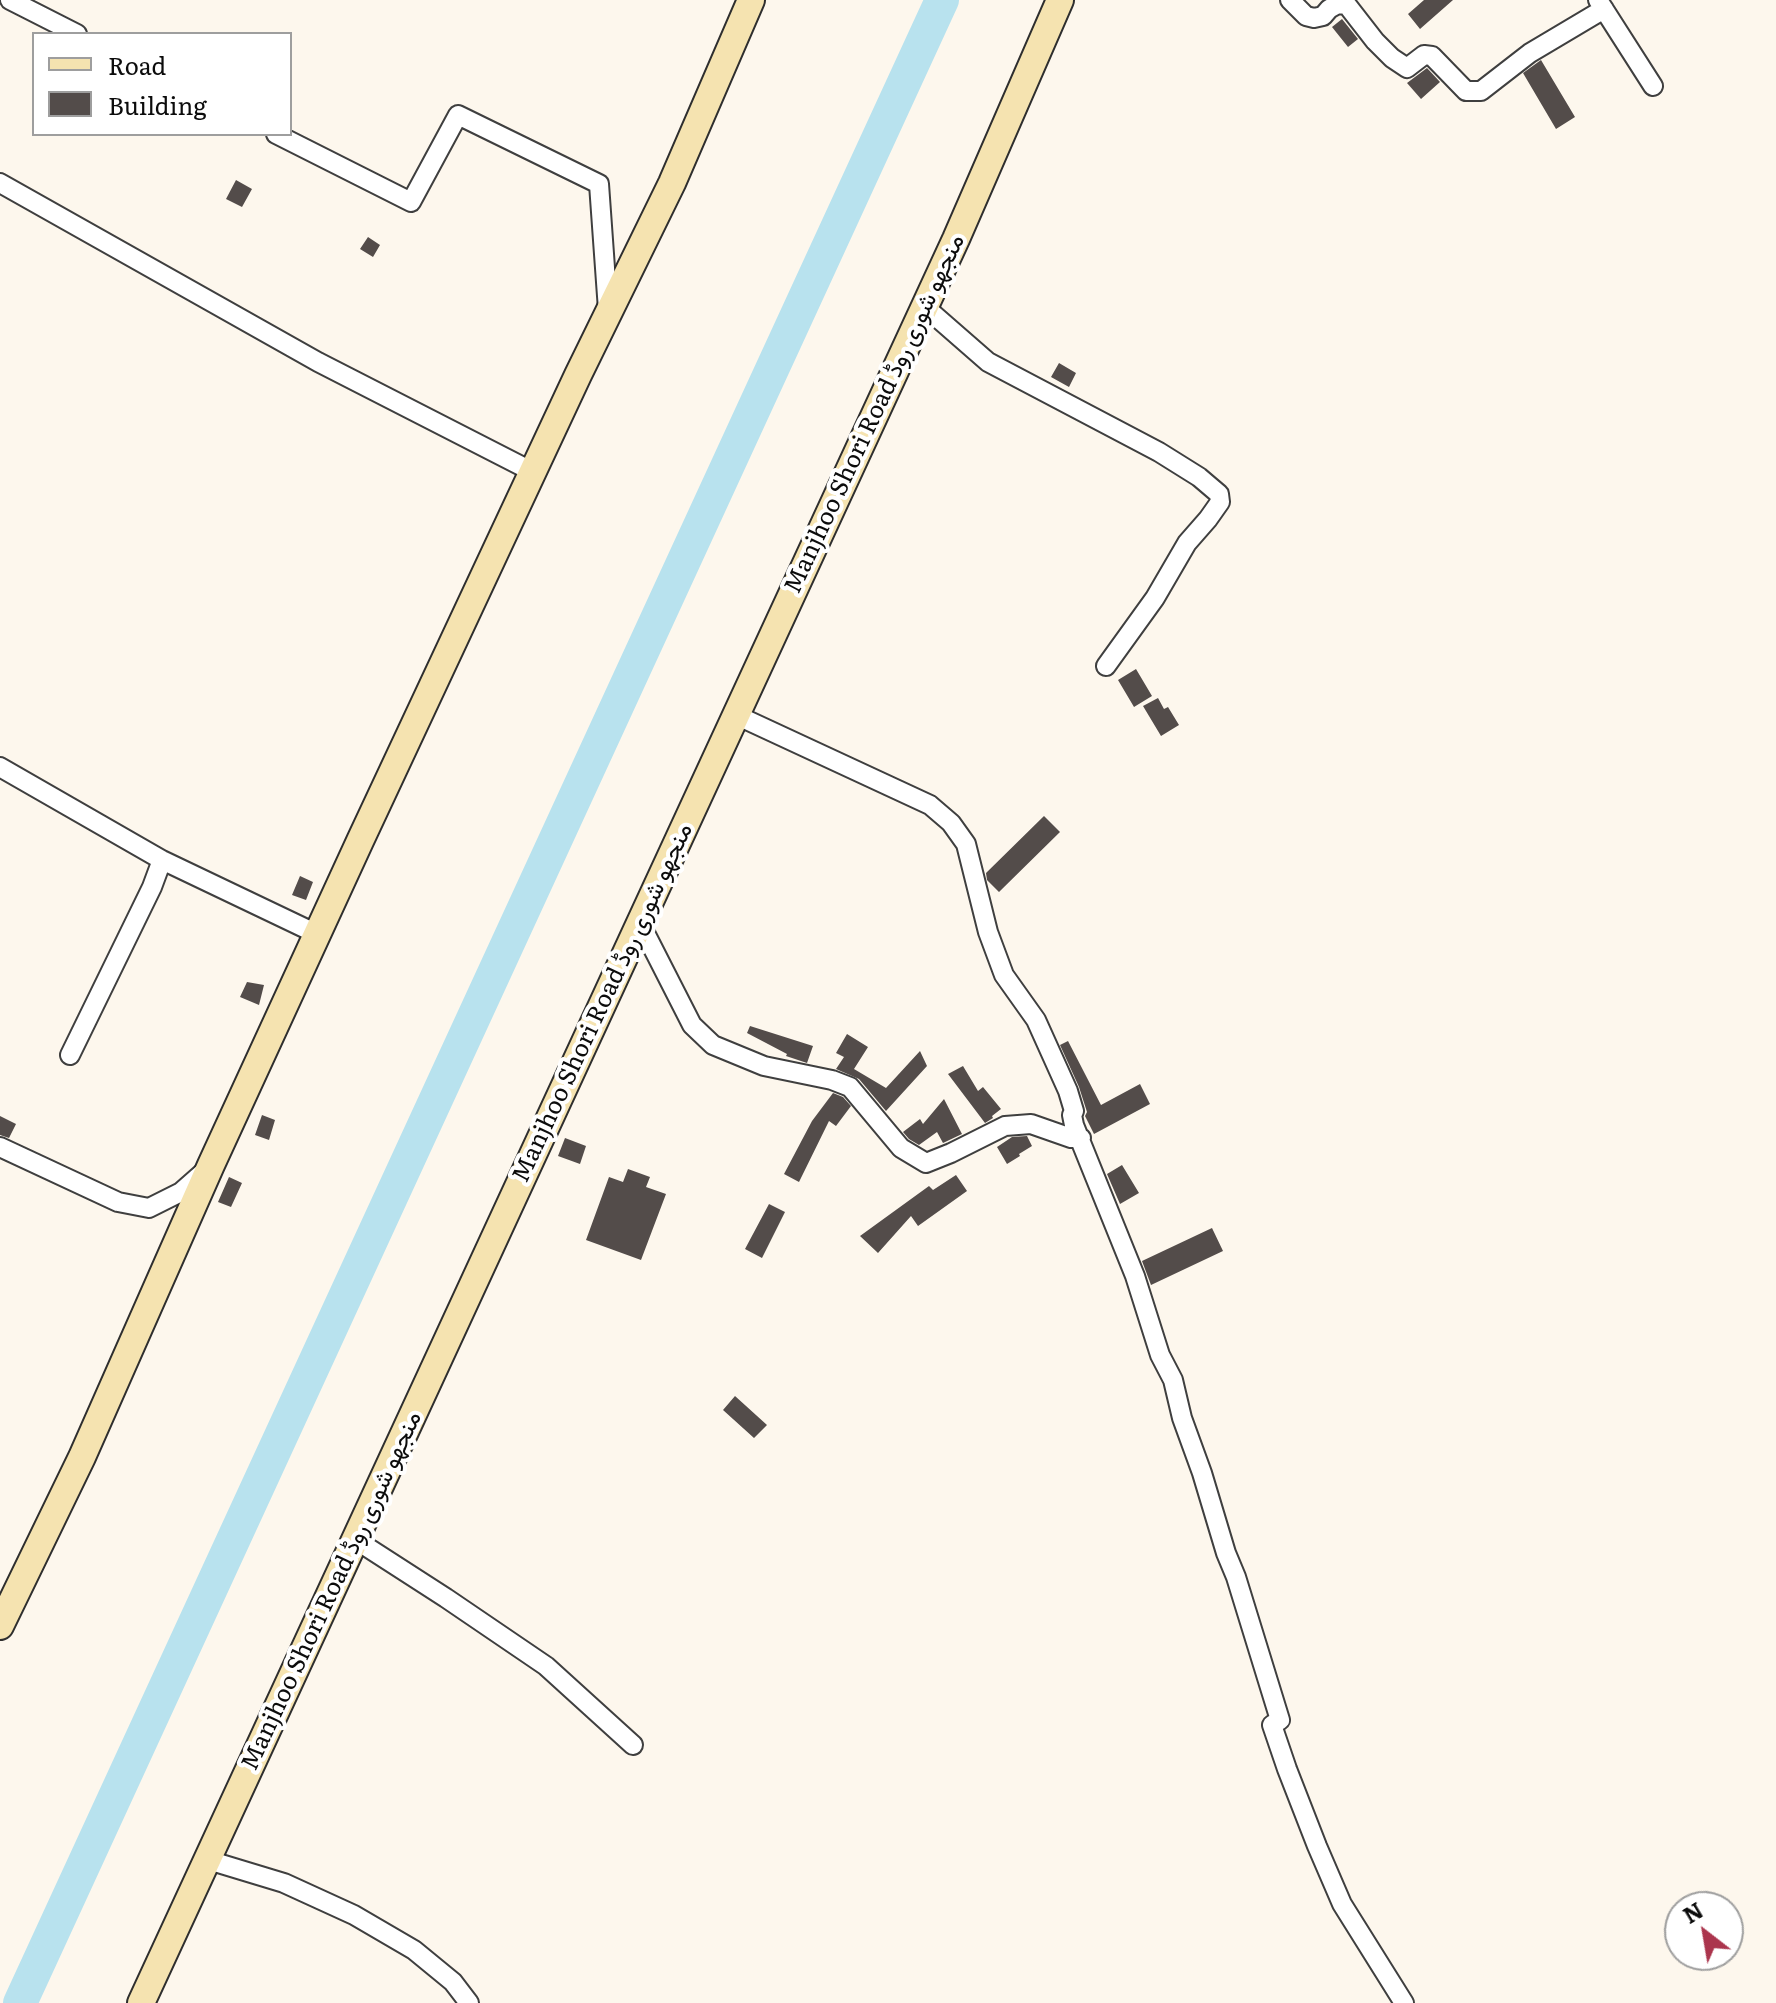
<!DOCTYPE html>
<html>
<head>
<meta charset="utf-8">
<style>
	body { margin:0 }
	#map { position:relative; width:1776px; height:2003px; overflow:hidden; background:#fdf7ed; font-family:Literata,serif }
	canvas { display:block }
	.legend { position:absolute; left:32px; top:32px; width:260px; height:104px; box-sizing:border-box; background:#fff; border:2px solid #9e9e9e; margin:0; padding:10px 14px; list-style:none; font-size:24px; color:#0c0c0c }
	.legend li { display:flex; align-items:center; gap:16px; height:40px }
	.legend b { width:40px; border:2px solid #9e9e9e }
	.north { position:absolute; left:1664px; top:1891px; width:80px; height:80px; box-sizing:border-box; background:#fff; border:2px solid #9e9e9e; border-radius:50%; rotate:329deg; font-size:22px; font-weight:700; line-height:32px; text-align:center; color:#0c0c0c }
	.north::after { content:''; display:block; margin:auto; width:28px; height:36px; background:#ab354d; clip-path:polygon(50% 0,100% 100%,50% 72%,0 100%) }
</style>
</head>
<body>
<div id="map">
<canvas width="1776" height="2003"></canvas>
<ul class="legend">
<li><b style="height:10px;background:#f5e3b0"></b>Road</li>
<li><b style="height:22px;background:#534c4a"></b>Building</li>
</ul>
<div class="north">N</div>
</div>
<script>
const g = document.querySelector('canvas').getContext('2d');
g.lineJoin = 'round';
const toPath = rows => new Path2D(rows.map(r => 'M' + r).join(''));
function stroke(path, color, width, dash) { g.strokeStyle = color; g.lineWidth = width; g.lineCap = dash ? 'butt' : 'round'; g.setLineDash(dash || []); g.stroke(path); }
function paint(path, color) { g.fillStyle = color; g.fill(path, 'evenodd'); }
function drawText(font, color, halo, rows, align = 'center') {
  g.font = font + ' Literata,Vazirmatn,serif'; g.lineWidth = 8; g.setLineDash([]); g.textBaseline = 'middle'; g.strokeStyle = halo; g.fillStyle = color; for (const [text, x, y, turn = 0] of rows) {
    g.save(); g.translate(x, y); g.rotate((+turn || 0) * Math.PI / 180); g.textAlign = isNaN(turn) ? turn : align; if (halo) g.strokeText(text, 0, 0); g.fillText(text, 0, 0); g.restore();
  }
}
const river = toPath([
	[20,2003,942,0]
]);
const building = toPath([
	[1424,0,1453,0,1420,29,1408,14],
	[1342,19,1358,39,1348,47,1332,27],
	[1541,60,1575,117,1556,129,1523,73],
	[1427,68,1440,82,1421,99,1407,83],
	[236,180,252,189,242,207,226,199],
	[368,237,380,245,373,257,360,249],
	[1059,363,1076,373,1069,387,1051,377],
	[1136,669,1152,696,1134,707,1118,680],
	[1158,698,1164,709,1168,707,1179,725,1161,736,1143,706],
	[1044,816,1060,832,999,892,987,880,986,873],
	[300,876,313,882,306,900,292,895],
	[247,982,264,985,259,1005,240,997],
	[750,1026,813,1046,807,1063,786,1056,787,1054,747,1033],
	[847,1034,868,1047,854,1069,886,1088,920,1051,927,1066,886,1111,859,1079,836,1069,844,1057,836,1053],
	[1068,1041,1101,1105,1140,1084,1150,1104,1094,1134,1085,1116,1087,1112,1079,1087,1060,1045],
	[963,1066,978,1091,983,1087,1001,1109,992,1116,993,1118,985,1123,948,1074],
	[833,1093,843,1097,851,1106,836,1126,829,1121,799,1182,784,1174,812,1121],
	[944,1099,962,1134,943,1143,937,1132,919,1145,909,1139,903,1132,920,1119,923,1124],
	[262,1115,275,1120,269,1140,255,1135],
	[0,1116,16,1124,9,1138,0,1135],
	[1027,1136,1032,1146,1019,1154,1020,1156,1007,1164,997,1147,1012,1137],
	[565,1138,586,1146,580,1164,558,1156],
	[1122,1165,1139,1193,1120,1204,1107,1174],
	[628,1169,650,1177,646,1187,666,1194,641,1260,586,1240,609,1177,623,1182],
	[956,1175,967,1191,918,1226,911,1216,878,1253,860,1236,929,1186,933,1190],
	[229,1177,242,1183,231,1207,218,1202],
	[769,1204,785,1212,762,1258,745,1249],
	[1212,1228,1223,1251,1151,1285,1142,1261],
	[735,1396,767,1425,754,1438,723,1410]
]);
const street = toPath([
	[10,0,77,34],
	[1290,0,1306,16,1314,18,1323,16,1329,9,1338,4,1347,5,1375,41,1392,58,1407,68,1424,55,1432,56,1466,91,1481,91,1530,53,1604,9],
	[1598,0,1653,86],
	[276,134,411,202,458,115,599,184,608,310],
	[0,183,318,362,533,472],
	[925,307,988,362,1159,452,1199,477,1219,494,1220,502,1208,519,1187,543,1155,598,1106,666],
	[736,715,930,805,951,823,966,844,988,932,1004,975,1036,1020,1068,1091,1074,1111,1072,1115,1074,1125,1135,1276,1160,1355,1173,1380,1182,1418,1202,1473,1226,1553,1236,1577,1280,1720,1272,1725,1287,1769,1317,1846,1342,1904,1404,2003],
	[0,767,162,860,317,934],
	[640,923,692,1025,713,1045,764,1066,832,1080,850,1087,901,1148,926,1163,951,1153,1005,1126,1031,1124,1071,1138,1081,1138],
	[70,1055,152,887,162,860],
	[0,1147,118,1202,149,1208,181,1192,206,1170],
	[356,1540,446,1598,546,1666,633,1745],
	[208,1860,284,1883,354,1915,414,1950,453,1982,469,2003]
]);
const secondary = toPath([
	[0,1626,82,1457,211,1165,360,841,578,375,672,183,751,0],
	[141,2003,956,239,1060,0]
]);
const streetNames = [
	["Manjhoo Shori Road منجھو شوری روڈ",875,414,-65],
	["Manjhoo Shori Road منجھو شوری روڈ",603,1003,-65],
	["Manjhoo Shori Road منجھو شوری روڈ",332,1591,-65]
];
stroke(river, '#b8e2ee', 34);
paint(building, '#534c4a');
stroke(street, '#3f3f3f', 22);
stroke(secondary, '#2e2e2e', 30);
stroke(street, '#fff', 18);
stroke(secondary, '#f5e3b0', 26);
drawText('24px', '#0c0c0c', '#fff', streetNames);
</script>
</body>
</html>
